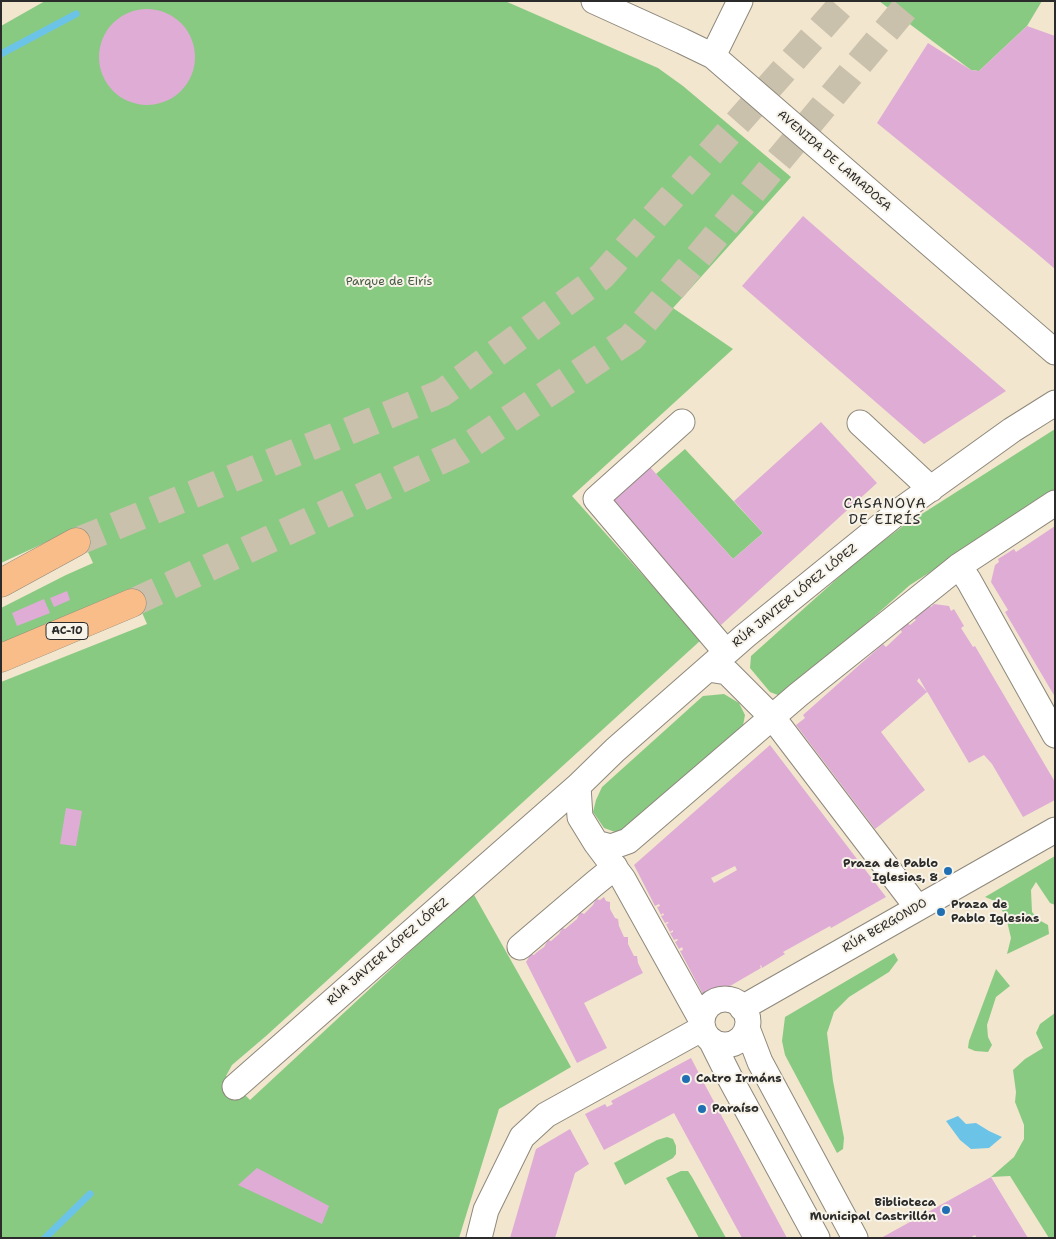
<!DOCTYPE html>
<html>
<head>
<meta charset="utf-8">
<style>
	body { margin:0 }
	#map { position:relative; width:1056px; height:1239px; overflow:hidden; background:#f2e6ce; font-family:"Shantell Sans",sans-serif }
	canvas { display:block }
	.frame { position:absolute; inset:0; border:2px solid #2b2b2b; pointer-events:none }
</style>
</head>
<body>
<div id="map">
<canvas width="1056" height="1239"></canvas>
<div class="frame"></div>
</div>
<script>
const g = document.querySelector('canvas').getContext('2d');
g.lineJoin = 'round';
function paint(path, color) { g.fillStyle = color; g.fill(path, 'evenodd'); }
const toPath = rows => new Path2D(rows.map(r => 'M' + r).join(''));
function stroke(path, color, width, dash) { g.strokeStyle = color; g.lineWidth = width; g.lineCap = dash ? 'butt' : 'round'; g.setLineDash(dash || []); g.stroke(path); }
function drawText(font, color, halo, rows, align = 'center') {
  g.font = font + ' "Shantell Sans",sans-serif'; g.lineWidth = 4; g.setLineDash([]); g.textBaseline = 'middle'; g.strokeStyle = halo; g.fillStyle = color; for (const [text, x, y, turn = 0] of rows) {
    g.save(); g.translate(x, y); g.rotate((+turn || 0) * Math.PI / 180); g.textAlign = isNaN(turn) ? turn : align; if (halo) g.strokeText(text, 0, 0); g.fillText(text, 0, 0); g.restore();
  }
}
const green = toPath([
	[45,1,505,1,658,68,683,86,791,177,673,308,733,349,572,496,701,640,266,1036,232,1065,226,1076,250,1100,473,893,571,1067,499,1109,459,1238,1,1238,1,682,147,624,133,592,84,610,1,643,1,608,66,575,93,563,77,528,1,563,1,26],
	[879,1,1042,1,1027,26,979,71,971,70],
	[1055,429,1055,492,910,585,783,697,770,692,750,668,751,656,858,560,903,526],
	[685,449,763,533,733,559,656,474],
	[724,694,739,703,745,715,742,731,631,829,615,832,604,828,593,812,596,800,602,787,703,696],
	[1055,856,1055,905,1050,903,1036,882,1031,890,1032,912,1039,920,1048,925,1049,934,1007,954,1011,938,1006,917,997,902,985,897],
	[894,953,898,960,889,972,849,997,834,1012,827,1033,833,1081,844,1138,843,1149,837,1153,785,1055,782,1041,785,1017],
	[996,969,1010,986,996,997,987,1025,988,1037,992,1045,988,1052,975,1051,968,1048,969,1041],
	[1055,1013,1055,1238,1049,1238,1010,1176,991,1177,1014,1157,1024,1139,1024,1125,1015,1102,1016,1092,1013,1070,1025,1059,1043,1048,1036,1033,1040,1024],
	[667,1137,673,1139,676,1146,676,1154,673,1158,625,1185,614,1163,657,1140],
	[681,1171,688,1171,692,1177,726,1238,699,1238,666,1178]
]);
const water = toPath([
	[958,1116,966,1124,976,1123,989,1131,1002,1137,989,1148,971,1149,960,1140,946,1121]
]);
const stream = toPath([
	[1,54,76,14],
	[45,1238,90,1194]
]);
const building = toPath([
	'99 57a48 48 0 1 1 96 0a48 48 0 1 1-96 0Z',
	[1027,26,1055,36,1055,269,1034,251,877,123,928,43,971,70,979,71],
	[803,216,851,258,1006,391,924,444,742,286],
	[821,422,877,483,721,625,610,502,649,466,733,559,763,533,734,501],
	[1055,526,1055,697,1005,612,1008,610,991,582,995,565,999,562,998,559,1014,549,1016,552],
	[67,591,70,600,54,607,50,598],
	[44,599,50,613,17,626,12,613],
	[928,604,931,607,934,604,949,606,951,611,954,609,964,626,961,628,973,647,975,646,1055,782,1055,800,1023,817,992,764,984,755,969,763,928,693,927,692,919,678,917,681,927,692,881,732,925,790,875,829,796,725,805,718,803,715,883,644,886,647,902,632,900,629,907,623,910,625,916,620,913,617],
	[770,745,886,897,831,928,830,926,783,952,785,954,762,968,761,965,760,966,761,968,706,1000,680,951,683,950,682,947,679,949,675,942,678,940,677,939,674,940,670,933,673,932,673,930,670,932,666,924,669,923,668,922,665,923,661,916,664,915,663,913,661,915,657,907,660,906,659,904,655,906,634,865],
	[735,866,737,870,714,883,711,878],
	[66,808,82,811,76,846,60,844],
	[604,897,606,901,610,902,610,909,615,918,618,919,619,926,624,937,628,937,628,944,634,956,637,956,638,963,643,973,584,1003,607,1048,577,1063,526,962,531,954,534,955,537,952,544,947,548,940,551,941,559,934,562,928,565,929,577,919,580,912,584,914,593,905,596,899,600,900],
	[691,1058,705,1085,787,1238,742,1238,674,1113,604,1150,585,1114,605,1104,607,1107,613,1104,611,1101],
	[570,1129,589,1164,575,1173,555,1238,510,1238,536,1149],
	[257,1168,329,1206,322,1224,238,1185],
	[991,1177,1028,1238,977,1238,975,1235,970,1238,881,1238]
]);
const majorTunnel = toPath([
	[76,542,442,393,602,276,845,1],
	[132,603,461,451,631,338,911,1]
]);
const minor = toPath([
	[594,1,682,41,713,56,1055,352],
	[713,56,740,1],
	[682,422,596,499,726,652],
	[860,423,931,489],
	[959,566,969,581,1055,735],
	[708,669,727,672,773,718,917,907],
	[596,843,611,847,628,841,798,695,959,566,1055,503],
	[520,947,594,884,615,867],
	'702 1022a23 23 0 1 1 46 0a23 23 0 1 1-46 0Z',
	[742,1008,1055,830],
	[702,1021,623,879,596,843,580,817,578,786,615,750,745,636,898,512,1012,430,1055,403],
	[747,1028,760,1062,855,1238],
	[711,1040,730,1078,817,1238],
	[235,1087,578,786],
	[479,1238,486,1210,522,1137,546,1115,703,1028]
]);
const major = toPath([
	[1,583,76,542],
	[1,658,132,603]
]);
const markers = [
	[948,871,5,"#1f6fb2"],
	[941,912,5,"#1f6fb2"],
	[686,1079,5,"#1f6fb2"],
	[702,1109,5,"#1f6fb2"],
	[946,1210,5,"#1f6fb2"]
];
const shields = [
	[67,631,42]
];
const shieldNames = [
	["AC-10",67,631]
];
const streetNames = [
	["AVENIDA DE LAMADOSA",834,161,41],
	["RÚA JAVIER LÓPEZ LÓPEZ",795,596,-39],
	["RÚA BERGONDO",885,926,-30],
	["RÚA JAVIER LÓPEZ LÓPEZ",388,952,-41]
];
const parkNames = [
	["Parque de Eirís",389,282]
];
const poiNames = [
	["Praza de Pablo",938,864,"right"],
	["Iglesias, 8",938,878,"right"],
	["Praza de",951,905],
	["Pablo Iglesias",951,919],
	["Catro Irmáns",696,1079],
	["Paraíso",712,1109],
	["Biblioteca",936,1203,"right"],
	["Municipal Castrillón",936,1217,"right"]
];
const neighbourhoodNames = [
	["CASANOVA",885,504],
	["DE EIRÍS",885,520]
];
paint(green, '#89ca82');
paint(water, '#6bc4e8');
stroke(stream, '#6bc4e8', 7);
paint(building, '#dfacd6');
stroke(majorTunnel, '#cac1ad', 28, [28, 14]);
stroke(minor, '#8e887c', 27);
stroke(major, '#8e887c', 29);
stroke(minor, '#fff', 25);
stroke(major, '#f8bd89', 28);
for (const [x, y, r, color] of markers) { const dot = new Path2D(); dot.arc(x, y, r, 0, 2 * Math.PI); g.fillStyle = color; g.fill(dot); stroke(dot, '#f7f3e8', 2); }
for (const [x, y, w] of shields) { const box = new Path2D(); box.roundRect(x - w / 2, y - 8.5, w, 17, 4); g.fillStyle = '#f7f3e8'; g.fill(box); stroke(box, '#2b2b2b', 1); }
drawText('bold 11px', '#2b2b2b', null, shieldNames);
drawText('12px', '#2b2b2b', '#f7f3e8', streetNames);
drawText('12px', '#475b45', '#f7f3e8', parkNames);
drawText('bold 12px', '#2b2b2b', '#f7f3e8', poiNames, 'left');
g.letterSpacing = '1px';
drawText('14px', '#2b2b2b', '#f7f3e8', neighbourhoodNames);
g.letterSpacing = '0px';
</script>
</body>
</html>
